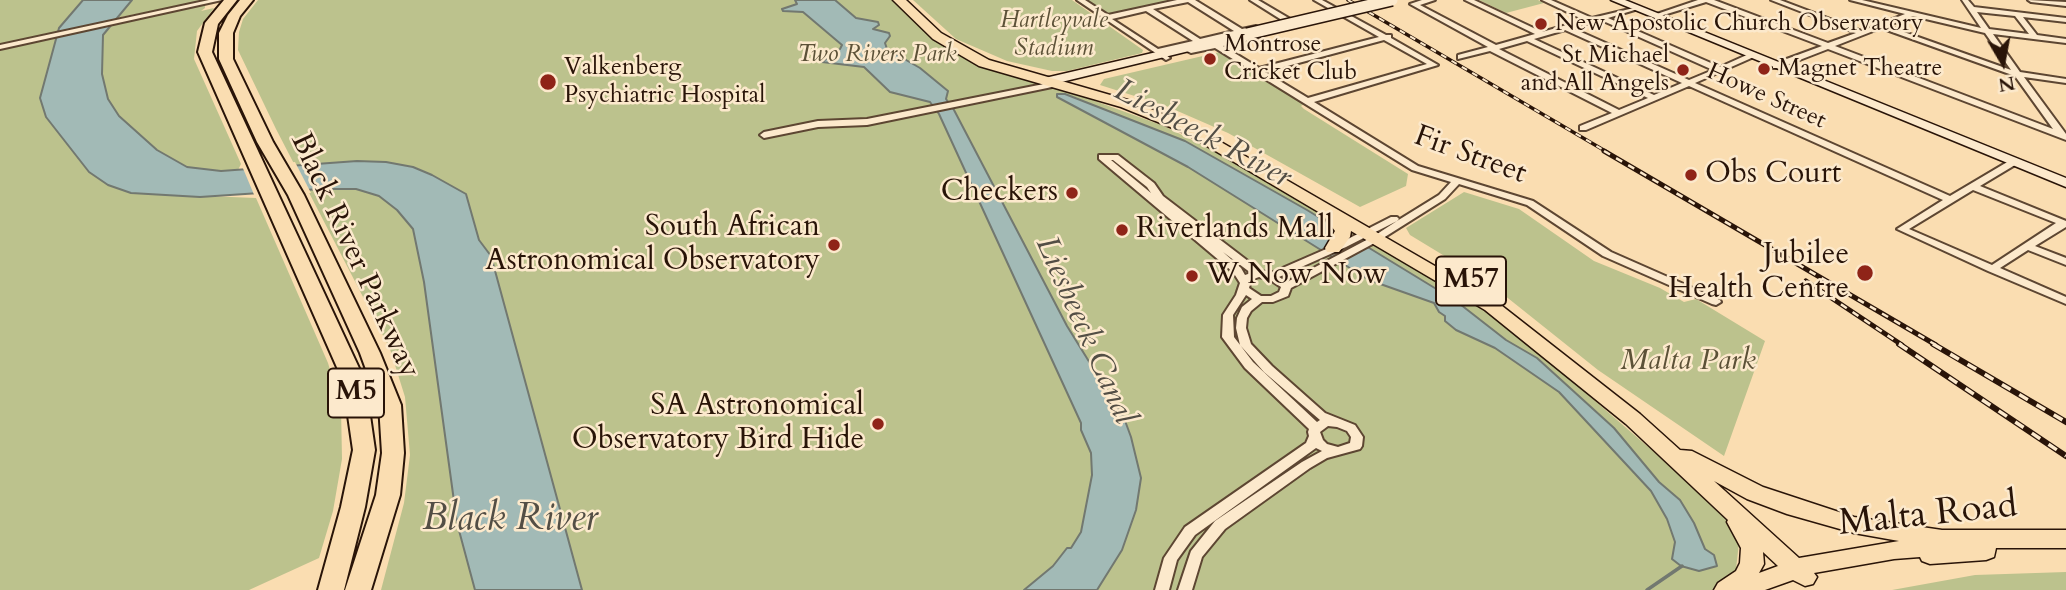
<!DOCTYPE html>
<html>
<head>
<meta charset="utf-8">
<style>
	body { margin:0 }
	#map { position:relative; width:2066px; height:590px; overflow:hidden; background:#faddb1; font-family:Cardo,serif }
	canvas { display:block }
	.north { position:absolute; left:1968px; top:28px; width:70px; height:70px; -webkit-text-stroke:5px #fce9cc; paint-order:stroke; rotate:170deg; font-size:19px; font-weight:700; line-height:28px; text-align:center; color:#291408 }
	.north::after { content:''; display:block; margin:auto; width:24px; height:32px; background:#291408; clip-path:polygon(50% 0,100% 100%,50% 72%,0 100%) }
</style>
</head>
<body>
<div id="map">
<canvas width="2066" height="590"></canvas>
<div class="north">N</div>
</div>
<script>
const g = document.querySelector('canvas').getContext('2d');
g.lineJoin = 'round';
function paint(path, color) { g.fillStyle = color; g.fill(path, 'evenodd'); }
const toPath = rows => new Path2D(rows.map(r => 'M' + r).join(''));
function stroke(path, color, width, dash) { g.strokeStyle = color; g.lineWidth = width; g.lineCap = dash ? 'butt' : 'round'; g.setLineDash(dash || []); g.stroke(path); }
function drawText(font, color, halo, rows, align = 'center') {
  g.font = font + ' Cardo,serif'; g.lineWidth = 5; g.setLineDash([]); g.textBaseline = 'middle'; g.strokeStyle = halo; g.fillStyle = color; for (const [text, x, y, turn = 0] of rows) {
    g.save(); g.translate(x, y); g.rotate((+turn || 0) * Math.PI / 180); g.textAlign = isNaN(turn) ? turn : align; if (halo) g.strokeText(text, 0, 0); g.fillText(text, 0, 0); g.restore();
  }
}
const green = toPath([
	[0,0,83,0,59,28,40,98,46,117,89,172,131,193,256,198,328,363,341,407,342,459,333,511,319,558,249,590,0,590],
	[132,0,208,0,116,18],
	[258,0,899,0,917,18,971,55,1045,82,1035,87,993,97,995,100,1040,91,1039,89,1059,88,1164,126,1228,158,1470,299,1519,335,1707,498,1740,534,1736,569,1752,590,381,590,404,503,410,455,405,397,390,349,276,129,238,50,239,32,243,19],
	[913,0,1072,0,1143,50,1142,53,1067,71,1052,71,1007,61,956,39],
	[1086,0,1181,0,1110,16],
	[1479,0,1538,0,1544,3,1506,13],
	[205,4,205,8,201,11,214,8,197,31,194,59,241,164,238,170,207,171,187,167,157,150,119,116,110,104,102,80,103,35,108,26,123,20],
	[1220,52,1304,104,1301,106,1304,109,1408,174,1406,186,1360,207,1228,133,1166,106,1100,85,1104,79],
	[1464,192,1519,209,1594,261,1660,288,1684,302,1696,299,1765,341,1724,456,1598,370,1489,283,1410,235,1406,228],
	[2066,572,2066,590,1892,590,1975,575]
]);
const water = toPath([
	[83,0,132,0,103,35,102,74,108,99,119,116,157,150,187,167,221,171,357,161,386,162,413,167,432,175,466,194,479,240,491,256,582,590,475,590,457,523,424,282,413,229,397,210,379,196,356,189,320,189,200,197,131,193,108,185,89,172,46,117,40,98,59,28,83,0],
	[795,0,835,0,856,18,878,22,879,25,873,29,889,33,890,36,885,43,887,49,920,68,948,91,946,99,954,110,1067,326,1124,418,1131,437,1141,478,1136,510,1122,550,1097,590,1024,590,1053,566,1067,548,1071,548,1081,532,1092,475,1091,453,1081,430,1081,423,939,114,930,102,890,92,864,67,822,62,840,49,842,45,803,12,783,11,782,9,797,4,795,0],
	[1057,94,1065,94,1185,141,1307,210,1456,301,1506,340,1537,358,1614,428,1659,482,1680,500,1694,523,1705,549,1714,555,1717,566,1699,571,1681,566,1672,559,1675,542,1667,519,1651,491,1559,392,1495,348,1456,330,1445,321,1445,316,1439,312,1434,303,1369,280,1188,167,1057,97,1057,94]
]);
const pier = toPath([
	[295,162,311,193,255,197,242,166]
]);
const stream = toPath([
	[1647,590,1682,566]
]);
const street = toPath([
	[209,0,222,0,0,49,0,45,209,0],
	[1077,0,1085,0,1108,15,1177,0,1195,0,1242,29,1256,26,1260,28,1244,34,1163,53,1170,58,1166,60,1077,0],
	[1188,2,1234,31,1200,39,1153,9,1188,2],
	[1146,11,1193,41,1158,49,1112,19,1146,11],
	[1250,0,1258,0,1292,20,1285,22,1250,0],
	[1314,0,1322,0,1386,35,1391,35,1391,38,1438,65,1314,102,1418,166,1533,201,1611,252,1720,300,1721,302,1716,305,1712,304,1603,256,1527,205,1459,184,1445,199,1380,240,1291,288,1288,296,1273,302,1262,302,1251,311,1247,318,1246,328,1251,344,1272,366,1325,413,1355,425,1363,437,1362,446,1360,449,1327,458,1310,468,1225,529,1202,557,1192,590,1178,590,1191,551,1215,521,1302,462,1322,451,1316,448,1195,535,1177,560,1169,590,1155,590,1164,558,1185,527,1306,443,1309,436,1308,432,1309,429,1245,368,1222,337,1223,315,1236,295,1240,283,1233,272,1099,159,1099,155,1118,155,1154,183,1163,196,1261,271,1271,273,1340,243,1391,217,1397,217,1399,219,1397,221,1439,195,1451,182,1412,170,1215,48,1191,53,1187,51,1210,44,1210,41,1218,43,1256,34,1259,34,1259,38,1223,46,1259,68,1379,37,1314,0],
	[1384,40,1427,64,1308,98,1265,72,1384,40],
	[1111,160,1113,160,1147,187,1151,193,1111,160],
	[1397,221,1374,236,1287,282,1279,277,1346,247,1397,221],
	[1223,252,1251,273,1245,275,1241,268,1223,252],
	[1259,277,1269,279,1281,287,1279,292,1271,296,1261,296,1249,288,1251,280,1259,277],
	[1246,295,1252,299,1242,307,1237,318,1236,328,1240,345,1264,372,1320,420,1317,422,1253,362,1234,337,1233,315,1246,295],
	[1328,426,1337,427,1347,431,1351,437,1350,443,1338,447,1327,444,1323,440,1320,432,1328,426],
	[1422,0,1435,0,1420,5,1496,45,1535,34,1465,0,1474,0,1542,32,1584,20,1542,0,1551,0,1592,18,1638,7,1638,9,1608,18,1720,67,1749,54,1756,56,1695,83,1950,196,2009,161,2015,161,2015,165,1980,186,2066,221,2066,227,2035,246,2066,258,2066,265,2028,250,2000,268,2066,297,2066,304,1988,271,1897,229,1943,200,1689,86,1586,130,1580,130,1580,126,1612,113,1490,51,1458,59,1458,55,1488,47,1410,4,1422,0],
	[1601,20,1713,70,1689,80,1572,28,1601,20],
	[1565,30,1682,83,1654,95,1534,39,1565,30],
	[1527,41,1648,98,1619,110,1499,49,1527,41],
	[1973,190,2056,223,1992,265,1909,229,1973,190],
	[1698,0,1714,0,1828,43,1856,33,1771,0,1780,0,1862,31,1905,14,1850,0,1862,0,1981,28,1962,0,1968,0,1974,7,2066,18,2066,22,2023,17,2037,35,2066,39,2066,43,1993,34,2020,72,2066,79,2066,83,2024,77,2066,134,2066,140,1828,49,1779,68,1773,68,1773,64,1822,46,1706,2,1657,17,1651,16,1698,0],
	[1977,12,2015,16,2029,34,1989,29,1977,12],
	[1913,16,1985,33,2011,70,1887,26,1913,16],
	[1881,28,2015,76,2053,129,1835,46,1881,28],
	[2028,0,2066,2,2066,6,2031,2,2028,0],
	[1054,82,1058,84,1057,86,867,125,818,127,764,138,760,135,764,132,818,121,867,119,1054,82]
]);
const secondary = toPath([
	[1611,0,1625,0,2066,178,2066,187,1611,0],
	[1247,31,1252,34,1251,36,1045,86,1039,82,1045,78,1247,31]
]);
const primary = toPath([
	[893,0,906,0,941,33,989,60,1131,101,1195,127,1497,302,1640,414,1680,450,1692,451,1763,487,1854,517,1942,530,2066,530,2066,548,1996,548,1994,557,1986,560,1930,564,1922,561,1920,557,1894,559,1814,573,1817,577,1813,584,1805,586,1793,580,1765,590,1714,590,1718,583,1736,571,1740,563,1741,548,1727,522,1728,520,1626,424,1485,310,1351,231,1350,237,1339,252,1327,252,1325,248,1335,231,1322,214,1185,133,1121,107,979,66,933,39,893,0],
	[1714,481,1747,499,1787,514,1854,533,1899,541,1799,558,1714,481],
	[1763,552,1778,566,1759,573,1764,564,1763,552]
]);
const highway = toPath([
	[224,0,237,0,218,24,212,52,365,381,375,450,365,507,344,590,318,590,341,507,353,450,343,381,198,52,205,23,224,0],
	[240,0,253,0,240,16,233,33,233,59,273,142,304,195,380,353,401,405,404,453,400,495,371,590,345,590,376,495,382,453,379,405,360,353,288,195,257,142,219,59,219,33,228,15,240,0]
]);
const railFar2 = toPath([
	[1348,0,1607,152]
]);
const railFar1 = toPath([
	[1604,151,1936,345],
	[1806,281,1902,345]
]);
const rail = toPath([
	[1899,344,2066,456],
	[1933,344,2066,422]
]);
const secondaryBridge = toPath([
	[1247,34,1392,0]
]);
const markers = [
	[1541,24,7,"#8f2418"],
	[1210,59,7,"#8f2418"],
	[1764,69,7,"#8f2418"],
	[1683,70,7,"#8f2418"],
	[548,82,9,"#8f2418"],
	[1691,175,7,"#8f2418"],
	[1072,193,7,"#8f2418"],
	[1122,230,7,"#8f2418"],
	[834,245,7,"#8f2418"],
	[1865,273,9,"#8f2418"],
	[1192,276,7,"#8f2418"],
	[878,424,7,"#8f2418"]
];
const farParknames = [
	["Hartleyvale",1054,21],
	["Stadium",1054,49],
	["Two Rivers Park",877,55]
];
const farPoinames = [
	["New Apostolic Church Observatory",1555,24],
	["Montrose",1224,45],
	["Cricket Club",1224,73],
	["St Michael",1669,56,"right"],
	["and All Angels",1669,84,"right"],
	["Valkenberg",564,68],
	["Psychiatric Hospital",564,96],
	["Magnet Theatre",1778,69]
];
const farStreetnames = [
	["Howe Street",1766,97,24]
];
const shields = [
	[1471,281,70],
	[356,393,56]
];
const shieldNames = [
	["M57",1471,281],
	["M5",356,393]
];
const streetNames = [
	["Fir Street",1470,156,20],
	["Black River Parkway",354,256,65]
];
const poiNames = [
	["Obs Court",1705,175,"left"],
	["Checkers",1058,193],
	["South African",820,228],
	["Astronomical Observatory",820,262],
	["Riverlands Mall",1136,230,"left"],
	["Jubilee",1849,256],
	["Health Centre",1849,290],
	["W Now Now",1206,276,"left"],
	["SA Astronomical",864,407],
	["Observatory Bird Hide",864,441]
];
const parkNames = [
	["Malta Park",1688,362]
];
const waterNames = [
	["Liesbeeck River",1202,135,28],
	["Liesbeeck Canal",1084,331,66]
];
const nearStreetnames = [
	["Malta Road",1928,516,-6]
];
const nearWaternames = [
	["Black River",510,520]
];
paint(green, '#bcc28d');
paint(water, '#a2bab6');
stroke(water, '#727870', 2);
paint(pier, '#faddb1');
stroke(stream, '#727870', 3.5);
stroke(street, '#5d4632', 4);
stroke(secondary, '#291408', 3);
stroke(primary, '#291408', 3);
stroke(highway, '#291408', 4);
paint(street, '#fce9cc');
paint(secondary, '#fce9cc');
paint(primary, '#faddb1');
paint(highway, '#faddb1');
stroke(railFar2, '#291408', 3.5);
stroke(railFar1, '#291408', 5);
stroke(rail, '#291408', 6);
stroke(railFar2, '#fce9cc', 2, [6]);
stroke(railFar1, '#fce9cc', 2.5, [7]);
stroke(rail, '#fce9cc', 3.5, [10]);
stroke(secondaryBridge, '#291408', 14, []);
stroke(secondaryBridge, '#fce9cc', 11);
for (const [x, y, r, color] of markers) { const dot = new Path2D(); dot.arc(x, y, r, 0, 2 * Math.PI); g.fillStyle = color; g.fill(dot); stroke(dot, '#fce9cc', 2.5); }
drawText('italic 24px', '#5c5137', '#fce9cc', farParknames);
drawText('24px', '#291408', '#fce9cc', farPoinames, 'left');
drawText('24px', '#291408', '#fce9cc', farStreetnames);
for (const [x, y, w] of shields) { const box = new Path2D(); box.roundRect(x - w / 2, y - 24.5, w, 49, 5); g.fillStyle = '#fce9cc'; g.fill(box); stroke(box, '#291408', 2); }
drawText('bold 28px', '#291408', null, shieldNames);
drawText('30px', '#291408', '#fce9cc', streetNames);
drawText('30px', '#291408', '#fce9cc', poiNames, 'right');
drawText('italic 30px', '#5c5137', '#fce9cc', parkNames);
drawText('italic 32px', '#534e45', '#fce9cc', waterNames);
drawText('37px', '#291408', '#fce9cc', nearStreetnames);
drawText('italic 38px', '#534e45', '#fce9cc', nearWaternames);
</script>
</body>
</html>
